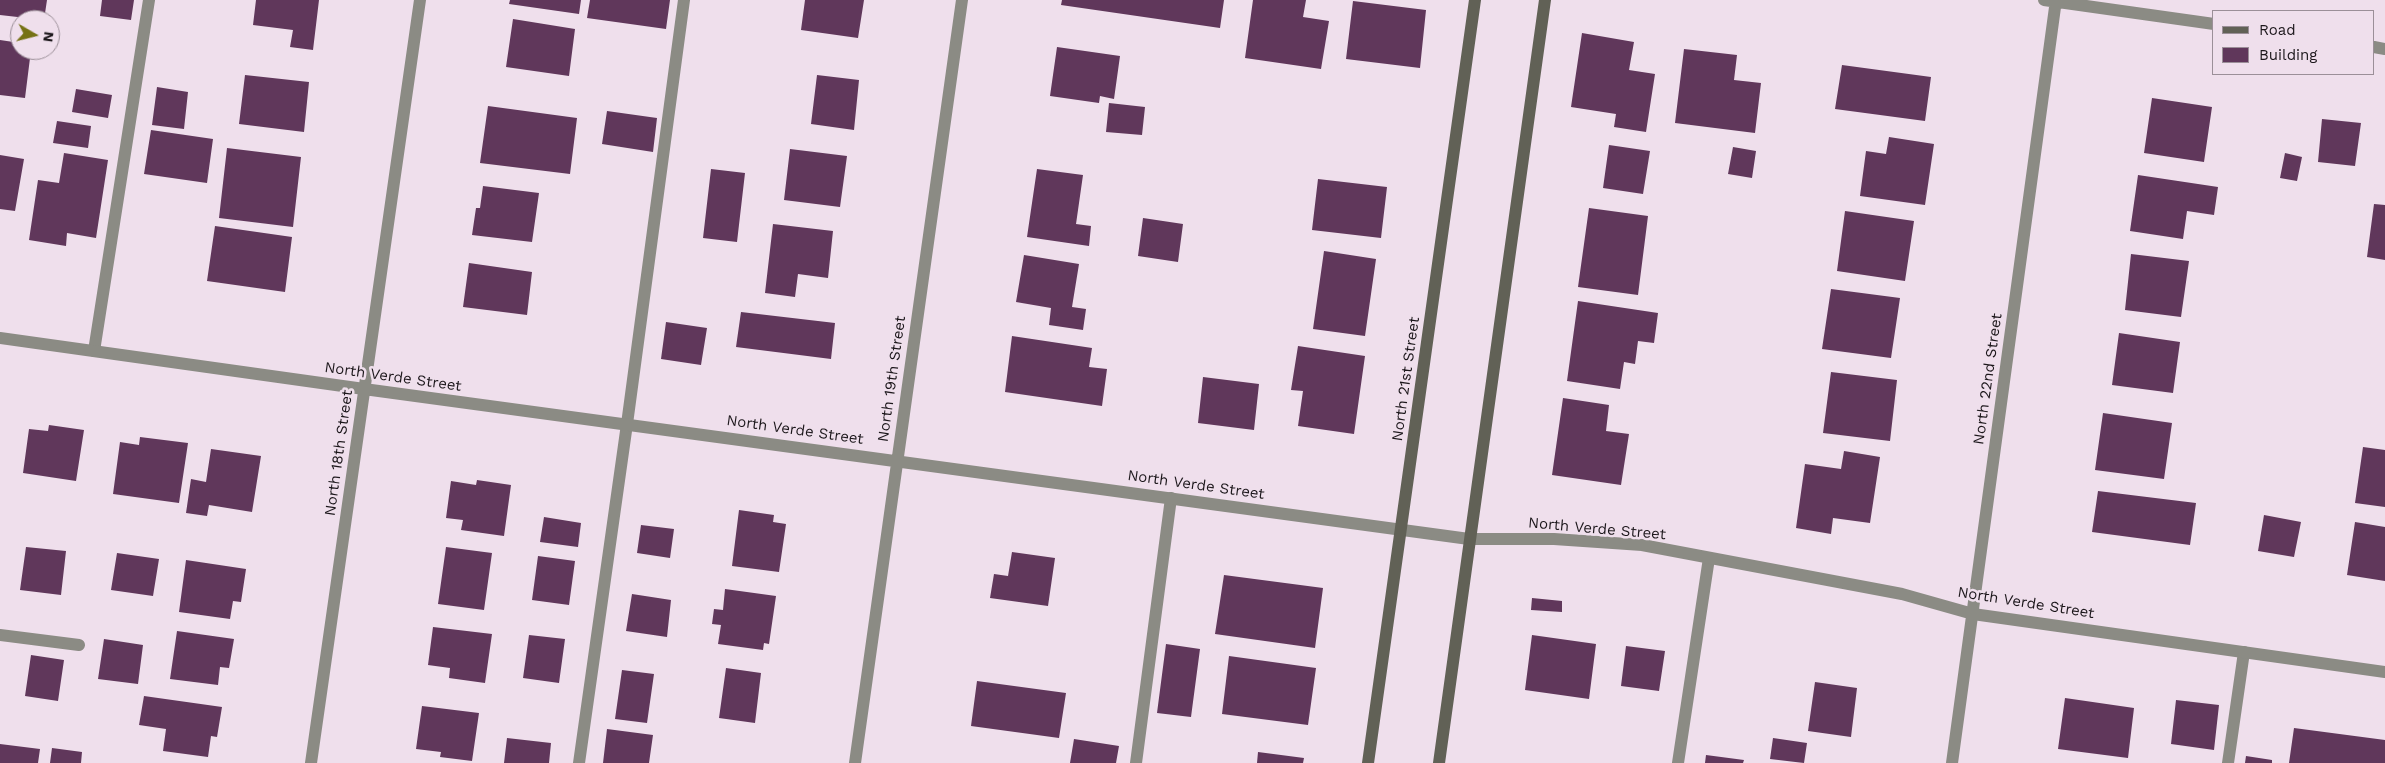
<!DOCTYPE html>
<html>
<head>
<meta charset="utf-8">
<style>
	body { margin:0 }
	#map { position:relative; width:2385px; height:763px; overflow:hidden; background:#efdfec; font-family:"Work Sans",sans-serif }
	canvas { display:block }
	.legend { position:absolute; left:2212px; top:10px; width:162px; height:65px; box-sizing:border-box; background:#efdfec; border:1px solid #9b8f98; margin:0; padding:6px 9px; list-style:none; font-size:15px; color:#1c171b }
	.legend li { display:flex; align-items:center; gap:10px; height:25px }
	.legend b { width:25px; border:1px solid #9b8f98 }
	.north { position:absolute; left:10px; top:10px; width:50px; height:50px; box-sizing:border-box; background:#efdfec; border:1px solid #9b8f98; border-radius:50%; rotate:98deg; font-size:14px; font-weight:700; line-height:20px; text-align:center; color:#1c171b }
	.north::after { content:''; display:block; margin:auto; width:18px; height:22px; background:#767215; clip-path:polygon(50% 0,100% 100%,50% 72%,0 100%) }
</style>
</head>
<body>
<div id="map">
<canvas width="2385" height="763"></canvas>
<ul class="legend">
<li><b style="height:6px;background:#616156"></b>Road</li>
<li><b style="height:14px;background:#60375b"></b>Building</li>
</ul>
<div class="north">N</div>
</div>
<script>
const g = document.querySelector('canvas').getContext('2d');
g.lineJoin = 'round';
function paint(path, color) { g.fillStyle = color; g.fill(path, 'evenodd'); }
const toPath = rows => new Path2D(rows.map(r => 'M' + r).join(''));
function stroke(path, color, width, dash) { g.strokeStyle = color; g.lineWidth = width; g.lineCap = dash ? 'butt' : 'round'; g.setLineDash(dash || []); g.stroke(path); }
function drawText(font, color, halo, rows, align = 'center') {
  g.font = font + ' "Work Sans",sans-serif'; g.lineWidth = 5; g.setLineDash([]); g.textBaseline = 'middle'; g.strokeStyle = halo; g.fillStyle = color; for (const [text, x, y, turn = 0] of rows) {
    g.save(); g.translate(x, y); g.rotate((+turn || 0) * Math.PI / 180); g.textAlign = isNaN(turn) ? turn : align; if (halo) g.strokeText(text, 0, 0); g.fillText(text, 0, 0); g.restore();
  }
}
const building = toPath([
	[0,0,47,0,44,20,0,15],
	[102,0,134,0,131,20,100,16],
	[256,0,319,0,313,50,290,47,293,30,253,25],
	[510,0,581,0,579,14,509,4],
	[590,0,670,0,666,29,587,18],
	[805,0,864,0,858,38,801,30],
	[1062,0,1224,0,1220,28,1061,5],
	[1253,0,1306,0,1303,17,1329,21,1321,69,1245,58],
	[1353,1,1426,10,1420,68,1346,59],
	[513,19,575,29,569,76,506,67],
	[1582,33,1634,42,1629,70,1655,74,1646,132,1614,127,1616,114,1571,107],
	[0,40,20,43,20,50,31,50,25,98,0,95],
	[1057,47,1120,56,1114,99,1100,96,1099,103,1050,96],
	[1684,49,1737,55,1734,80,1761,83,1755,133,1675,123],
	[1842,65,1931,77,1925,121,1835,109],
	[245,75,309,82,304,132,239,124],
	[817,75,859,80,854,130,811,124],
	[157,87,188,92,184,129,152,125],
	[76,89,112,95,108,118,72,112],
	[2152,98,2212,107,2204,162,2144,153],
	[1109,103,1145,107,1142,135,1106,132],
	[488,106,577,118,570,174,480,163],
	[607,111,657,118,653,152,602,144],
	[2322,119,2361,123,2355,166,2318,162],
	[57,121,91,126,88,148,53,143],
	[151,130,213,139,207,183,144,174],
	[1889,137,1934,144,1925,205,1860,196,1866,151,1886,154],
	[1609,145,1650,151,1643,194,1603,188],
	[1733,147,1756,151,1752,178,1728,174],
	[227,148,301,157,293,227,219,218],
	[790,149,847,156,840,207,784,200],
	[64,153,108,160,96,238,67,233,66,246,29,240,38,180,59,183],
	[2285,153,2302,157,2297,181,2280,178],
	[0,155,24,159,15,211,0,209],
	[711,169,745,173,737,242,703,238],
	[1037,169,1083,175,1076,224,1091,226,1089,246,1027,237],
	[2138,175,2218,187,2214,215,2187,211,2183,239,2130,231],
	[1318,179,1387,187,1381,238,1312,230],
	[483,186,539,193,532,242,472,235,476,208,480,208],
	[2374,204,2385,205,2385,260,2367,257],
	[1589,208,1648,216,1638,295,1578,287],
	[1845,211,1914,221,1905,281,1837,271],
	[1143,218,1183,224,1178,262,1138,256],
	[773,224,833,231,828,278,798,274,795,297,765,293],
	[215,226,292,237,285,292,207,281],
	[1324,251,1376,259,1365,336,1313,329],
	[2131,254,2189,261,2181,317,2125,310],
	[1024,255,1079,264,1072,307,1086,309,1083,330,1049,325,1051,308,1016,302],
	[469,263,532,272,527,315,463,307],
	[1831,289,1900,298,1891,358,1822,349],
	[1578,301,1658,313,1654,343,1638,341,1635,364,1624,362,1620,389,1567,381],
	[741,312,835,323,831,359,736,347],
	[666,322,707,328,701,365,661,359],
	[2119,333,2180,342,2173,393,2112,385],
	[1012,336,1092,348,1089,367,1107,369,1102,406,1005,392],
	[1298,346,1365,356,1354,434,1298,426,1303,391,1291,390],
	[1831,372,1897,380,1890,441,1823,433],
	[1203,377,1259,384,1254,430,1198,423],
	[1563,398,1609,405,1606,431,1629,434,1621,485,1552,475],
	[2103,413,2172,423,2164,479,2095,470],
	[49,425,84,430,76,481,23,473,29,429,48,431],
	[140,437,188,443,179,503,113,494,120,442,139,445],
	[2363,447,2385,450,2385,507,2355,503],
	[211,449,261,456,252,512,209,505,207,516,186,513,191,479,206,482],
	[1844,451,1880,457,1870,523,1833,518,1831,534,1796,528,1805,464,1841,469],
	[477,480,511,485,504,536,461,530,463,520,446,518,451,481,476,485],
	[2098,491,2196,503,2190,545,2092,532],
	[739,510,774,515,773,522,786,524,779,572,732,566],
	[2264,515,2301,522,2294,557,2258,551],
	[544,517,581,523,578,547,540,542],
	[2355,522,2385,527,2385,581,2347,575],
	[641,525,674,529,670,558,637,553],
	[26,547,66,551,61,595,20,590],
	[446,547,492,553,484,610,438,604],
	[1012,552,1055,558,1048,606,990,598,994,574,1008,576],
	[117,553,159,559,153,596,111,590],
	[538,556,575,561,569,605,532,600],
	[186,560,246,569,241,602,233,601,230,619,179,612],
	[1224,575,1323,588,1315,648,1215,634],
	[725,589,776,596,769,644,764,643,763,650,718,644,721,625,712,624,714,609,723,610],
	[632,594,671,600,667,637,626,631],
	[1532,598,1562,601,1562,612,1531,610],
	[433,627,492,634,485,683,449,678,450,668,428,665],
	[177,631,234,639,229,668,220,667,218,685,170,679],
	[529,635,565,639,559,683,523,678],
	[1532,635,1596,644,1589,699,1525,690],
	[104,639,143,645,138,684,98,679],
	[1166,644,1200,649,1191,717,1157,713],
	[1626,646,1665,651,1659,691,1621,686],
	[31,655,64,660,58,701,25,696],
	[1229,656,1316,668,1308,725,1222,714],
	[726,668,761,673,755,723,719,718],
	[622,670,654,674,647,723,615,719],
	[977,681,1066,693,1059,738,971,726],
	[1815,682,1857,688,1851,737,1808,731],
	[144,696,222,707,217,737,211,736,208,757,163,751,166,729,139,725],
	[2065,698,2134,708,2128,758,2058,749],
	[2176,700,2219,705,2214,750,2171,744],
	[422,706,479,713,472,761,440,757,441,752,416,749],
	[2294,728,2385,740,2385,763,2289,763],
	[607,729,653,735,649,763,603,763],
	[507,738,551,743,549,763,504,763],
	[1773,738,1807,743,1804,763,1770,759],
	[1074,739,1119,746,1116,763,1070,763],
	[0,744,40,749,38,763,0,763],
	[52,748,82,752,81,763,50,763],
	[1258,752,1304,758,1303,763,1257,763],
	[1706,755,1744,760,1743,763,1705,763],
	[2246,756,2272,760,2272,763,2245,763]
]);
const lane = toPath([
	[94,351,149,0],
	[0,635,79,645],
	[579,763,627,424,684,0],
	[1136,763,1171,498],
	[1678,763,1709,558],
	[2228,763,2244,652]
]);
const street = toPath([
	[2044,0,2214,24],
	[2374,47,2385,49],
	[0,338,364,389,1469,539,1554,539,1642,545,1902,594,1973,614,2385,672],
	[311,763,420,0],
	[855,763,962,0],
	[1952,763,2056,0]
]);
const secondary = toPath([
	[1368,763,1475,0],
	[1439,763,1545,0]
]);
const streetNames = [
	["North Verde Street",393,377,8],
	["North 19th Street",892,379,-82],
	["North 21st Street",1406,379,-82],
	["North 22nd Street",1988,379,-82],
	["North Verde Street",795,430,8],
	["North 18th Street",339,453,-82],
	["North Verde Street",1196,485,8],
	["North Verde Street",1597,529,5],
	["North Verde Street",2026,603,9]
];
paint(building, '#60375b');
stroke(lane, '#8b8b84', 12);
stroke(street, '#8b8b84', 12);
stroke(secondary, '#616156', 12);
drawText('15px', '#1c171b', '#efdfec', streetNames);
</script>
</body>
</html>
